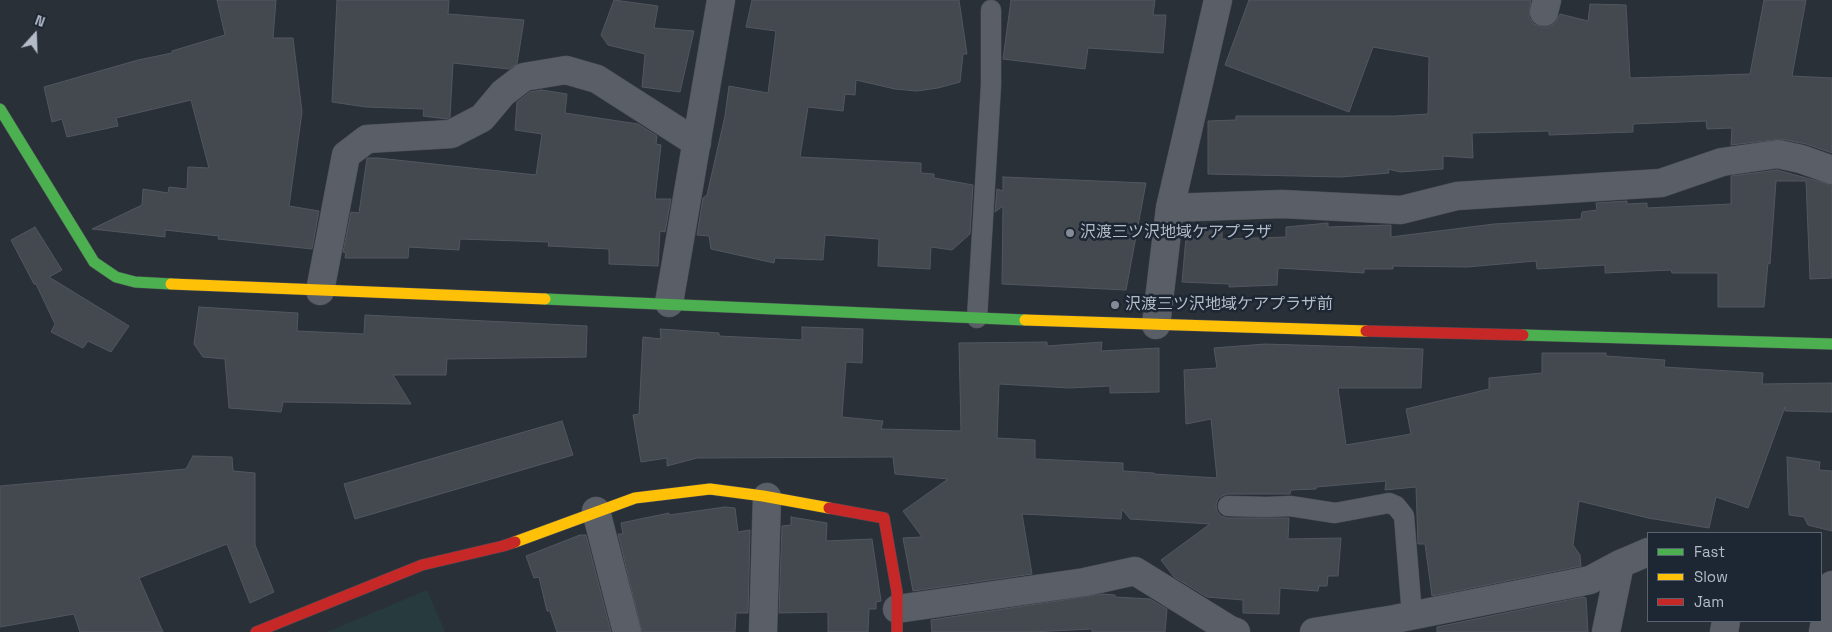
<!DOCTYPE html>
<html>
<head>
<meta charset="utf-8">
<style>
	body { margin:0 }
	#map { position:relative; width:1832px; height:632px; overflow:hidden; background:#2a3038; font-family:"Space Grotesk",sans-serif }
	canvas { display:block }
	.legend { position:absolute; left:1647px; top:532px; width:175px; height:90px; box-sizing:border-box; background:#1d2633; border:1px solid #59626f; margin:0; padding:6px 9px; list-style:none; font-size:15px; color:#b4bcc9 }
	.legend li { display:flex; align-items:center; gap:10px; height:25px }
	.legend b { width:25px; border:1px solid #59626f }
	.north { position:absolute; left:10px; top:10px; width:50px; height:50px; -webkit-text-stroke:4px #1d2633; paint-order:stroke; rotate:20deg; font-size:14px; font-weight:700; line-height:20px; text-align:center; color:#b4bcc9 }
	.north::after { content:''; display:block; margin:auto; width:18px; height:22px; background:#b4bcc9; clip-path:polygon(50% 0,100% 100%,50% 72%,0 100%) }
</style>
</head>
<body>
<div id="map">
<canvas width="1832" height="632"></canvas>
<ul class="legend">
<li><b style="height:6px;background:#4caf50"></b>Fast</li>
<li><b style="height:6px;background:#ffc107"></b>Slow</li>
<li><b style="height:6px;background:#c62828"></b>Jam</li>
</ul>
<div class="north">N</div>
</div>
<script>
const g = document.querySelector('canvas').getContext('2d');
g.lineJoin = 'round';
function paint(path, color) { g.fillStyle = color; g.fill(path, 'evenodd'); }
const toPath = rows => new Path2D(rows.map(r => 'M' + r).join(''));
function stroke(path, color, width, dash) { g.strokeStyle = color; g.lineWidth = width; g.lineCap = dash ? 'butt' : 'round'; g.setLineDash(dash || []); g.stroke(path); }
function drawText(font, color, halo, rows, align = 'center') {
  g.font = font + ' "Space Grotesk","Noto Sans JP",sans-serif'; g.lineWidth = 5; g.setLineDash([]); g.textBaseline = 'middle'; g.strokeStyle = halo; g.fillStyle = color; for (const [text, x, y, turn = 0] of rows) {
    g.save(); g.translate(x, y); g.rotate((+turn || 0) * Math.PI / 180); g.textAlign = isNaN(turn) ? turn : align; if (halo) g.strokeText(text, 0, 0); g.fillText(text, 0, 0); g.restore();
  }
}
const green = toPath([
	[427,590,445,632,327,632]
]);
const building = toPath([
	[217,0,276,0,273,38,293,38,302,112,289,206,319,211,312,249,218,239,219,236,165,230,165,237,92,229,142,205,143,189,168,193,169,187,187,189,188,167,209,168,191,100,116,118,118,126,67,137,62,119,52,122,44,87,138,60,172,53,172,51,225,35,217,0],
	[337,0,449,0,448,14,524,20,517,64,509,69,453,63,450,117,447,119,423,116,424,109,366,107,332,102,337,0],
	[614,0,658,6,654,28,694,31,680,92,642,87,645,54,608,45,601,35,614,0],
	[752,0,959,0,967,54,963,54,960,82,938,88,917,91,895,89,856,80,855,95,845,94,843,111,808,107,800,157,921,163,921,173,934,174,934,178,973,185,970,234,952,250,931,247,930,269,878,266,879,239,825,235,823,260,775,258,774,263,711,249,709,236,697,235,703,198,707,195,725,116,729,86,768,93,776,31,746,27,752,0],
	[1011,0,1155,0,1153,15,1166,15,1163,53,1088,48,1085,69,1003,59,1011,0],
	[1249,0,1531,0,1529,17,1534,24,1541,27,1548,27,1555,23,1560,14,1588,21,1590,4,1626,5,1630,78,1750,74,1764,0,1806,0,1792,76,1832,78,1832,153,1806,144,1781,139,1731,145,1732,128,1707,129,1706,121,1633,124,1633,132,1549,135,1549,131,1472,133,1473,158,1443,156,1443,169,1400,172,1388,169,1389,173,1341,177,1208,174,1208,121,1236,120,1236,116,1395,116,1428,114,1429,57,1373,47,1349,112,1225,65,1249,0],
	[542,90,567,94,565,113,638,124,657,136,656,144,661,145,655,199,671,199,665,232,660,231,658,266,609,264,609,249,548,246,549,242,460,239,459,250,409,247,408,258,345,258,346,253,343,252,351,212,359,213,367,158,378,158,536,175,542,134,515,130,517,102,530,92,542,90],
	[1777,170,1832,185,1832,278,1810,279,1806,181,1776,181,1770,264,1768,263,1764,307,1718,307,1718,273,1672,273,1671,270,1605,273,1605,265,1537,269,1536,261,1467,267,1393,266,1393,269,1364,269,1364,273,1278,268,1277,285,1229,287,1229,284,1182,282,1187,226,1222,229,1222,239,1286,237,1286,227,1328,223,1328,227,1391,225,1391,237,1494,224,1581,219,1582,212,1597,210,1596,203,1627,201,1627,204,1647,203,1647,208,1731,204,1731,176,1777,170],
	[1003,177,1146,183,1126,290,1002,284,1003,206,995,212,997,189,1003,191,1003,177],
	[35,227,62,270,49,277,129,326,111,352,88,341,83,348,51,332,55,324,36,284,34,284,11,240,35,227],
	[199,307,298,313,297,331,364,334,365,315,587,326,586,357,447,359,446,375,393,375,411,404,283,402,281,412,229,408,225,359,203,357,194,344,199,307],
	[802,327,863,329,862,363,846,362,842,417,883,421,881,429,961,431,959,343,1047,342,1047,346,1102,342,1101,351,1159,348,1159,392,1110,393,1110,386,1069,388,999,384,997,438,1035,440,1035,459,1123,463,1123,471,1154,473,1154,474,1217,478,1211,419,1186,424,1184,370,1217,368,1214,348,1265,344,1423,349,1421,388,1338,388,1346,445,1411,434,1406,409,1489,389,1489,378,1542,373,1542,353,1606,353,1606,356,1665,360,1664,367,1763,373,1762,384,1832,383,1832,412,1785,411,1785,407,1748,508,1716,497,1709,528,1648,518,1579,501,1573,545,1580,555,1581,566,1432,596,1425,544,1418,544,1416,487,1385,490,1386,481,1316,487,1316,489,1291,490,1290,494,1228,494,1222,496,1218,499,1216,505,1217,511,1221,516,1227,518,1289,518,1288,539,1341,538,1338,576,1328,576,1327,586,1319,586,1318,591,1280,588,1279,614,1243,613,1243,600,1207,597,1174,577,1161,560,1210,524,1130,519,1122,509,1121,519,1022,514,1032,574,913,591,903,538,922,537,903,511,948,479,895,474,893,457,697,458,667,466,667,458,641,462,633,415,639,414,643,337,661,339,660,329,719,333,719,336,802,340,802,327],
	[562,421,573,455,355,519,344,484,562,421],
	[193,456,232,457,233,471,255,473,255,545,274,592,250,603,227,544,139,578,163,632,80,632,74,614,0,627,0,486,186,469,193,456],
	[1787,457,1820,462,1819,470,1832,471,1832,531,1808,525,1804,517,1789,515,1787,457],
	[725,507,735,508,738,532,750,530,748,613,736,613,735,632,642,632,618,534,623,534,621,523,669,513,669,515,725,507],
	[791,517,827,523,826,541,872,539,881,601,876,602,876,609,869,609,868,632,828,632,828,612,779,613,782,526,791,525,791,517],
	[580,535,586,535,611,632,557,632,550,611,547,611,539,577,534,578,526,556,580,535],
	[1103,594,1115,595,1115,597,1150,599,1167,609,1165,632,1092,632,1092,629,1032,632,932,632,931,620,1103,594],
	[1583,597,1586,598,1588,632,1437,632,1437,627,1583,597]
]);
const lane = toPath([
	[977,318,991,85,991,10],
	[1228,506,1267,507,1290,506,1335,513,1389,503,1396,506,1404,516,1412,615]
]);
const street = toPath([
	[1544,12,1547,0],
	[1170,208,1282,204,1401,210,1457,196,1661,183,1722,162,1778,154,1801,159,1832,170],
	[320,291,346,155,367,139,451,134,482,118,503,93,524,77,566,70,597,79,697,143],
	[669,303,721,0],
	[1156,325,1170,208,1218,0],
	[596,511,627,632],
	[897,609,1085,582,1135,571,1230,630,1236,632],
	[763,632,767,497],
	[1314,632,1395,619,1590,580,1620,564,1648,552],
	[1606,632,1620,564],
	[1724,632,1726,621],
	[1823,632,1832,585]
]);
const fast = toPath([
	[0,109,94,262,116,277,135,282,171,284],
	[545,299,1025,320],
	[1523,335,1832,344]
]);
const slow = toPath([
	[171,284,545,299],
	[1025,320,1366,331],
	[515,542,635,498,710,489,763,496,829,508]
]);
const jam = toPath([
	[1366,331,1523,335],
	[829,508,884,518,897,592,897,632],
	[256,632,422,565,503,546,515,542]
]);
const markers = [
	[1070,233,5,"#848b96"],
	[1115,305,5,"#848b96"]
];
const poiNames = [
	["沢渡三ツ沢地域ケアプラザ",1080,233],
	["沢渡三ツ沢地域ケアプラザ前",1125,305]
];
paint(green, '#273a3e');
paint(building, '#444950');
stroke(building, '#52575f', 1);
stroke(lane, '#484c53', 21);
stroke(street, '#484c53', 29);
stroke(fast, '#484c53', 12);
stroke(slow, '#484c53', 12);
stroke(jam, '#484c53', 12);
stroke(lane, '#5a5e66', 20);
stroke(street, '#5a5e66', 28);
stroke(fast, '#4caf50', 11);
stroke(slow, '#ffc107', 11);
stroke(jam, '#c62828', 11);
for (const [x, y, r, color] of markers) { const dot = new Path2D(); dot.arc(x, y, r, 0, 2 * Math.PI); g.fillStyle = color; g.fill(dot); stroke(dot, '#1d2633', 2); }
drawText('16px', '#b4bcc9', '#1d2633', poiNames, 'left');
</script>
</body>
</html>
